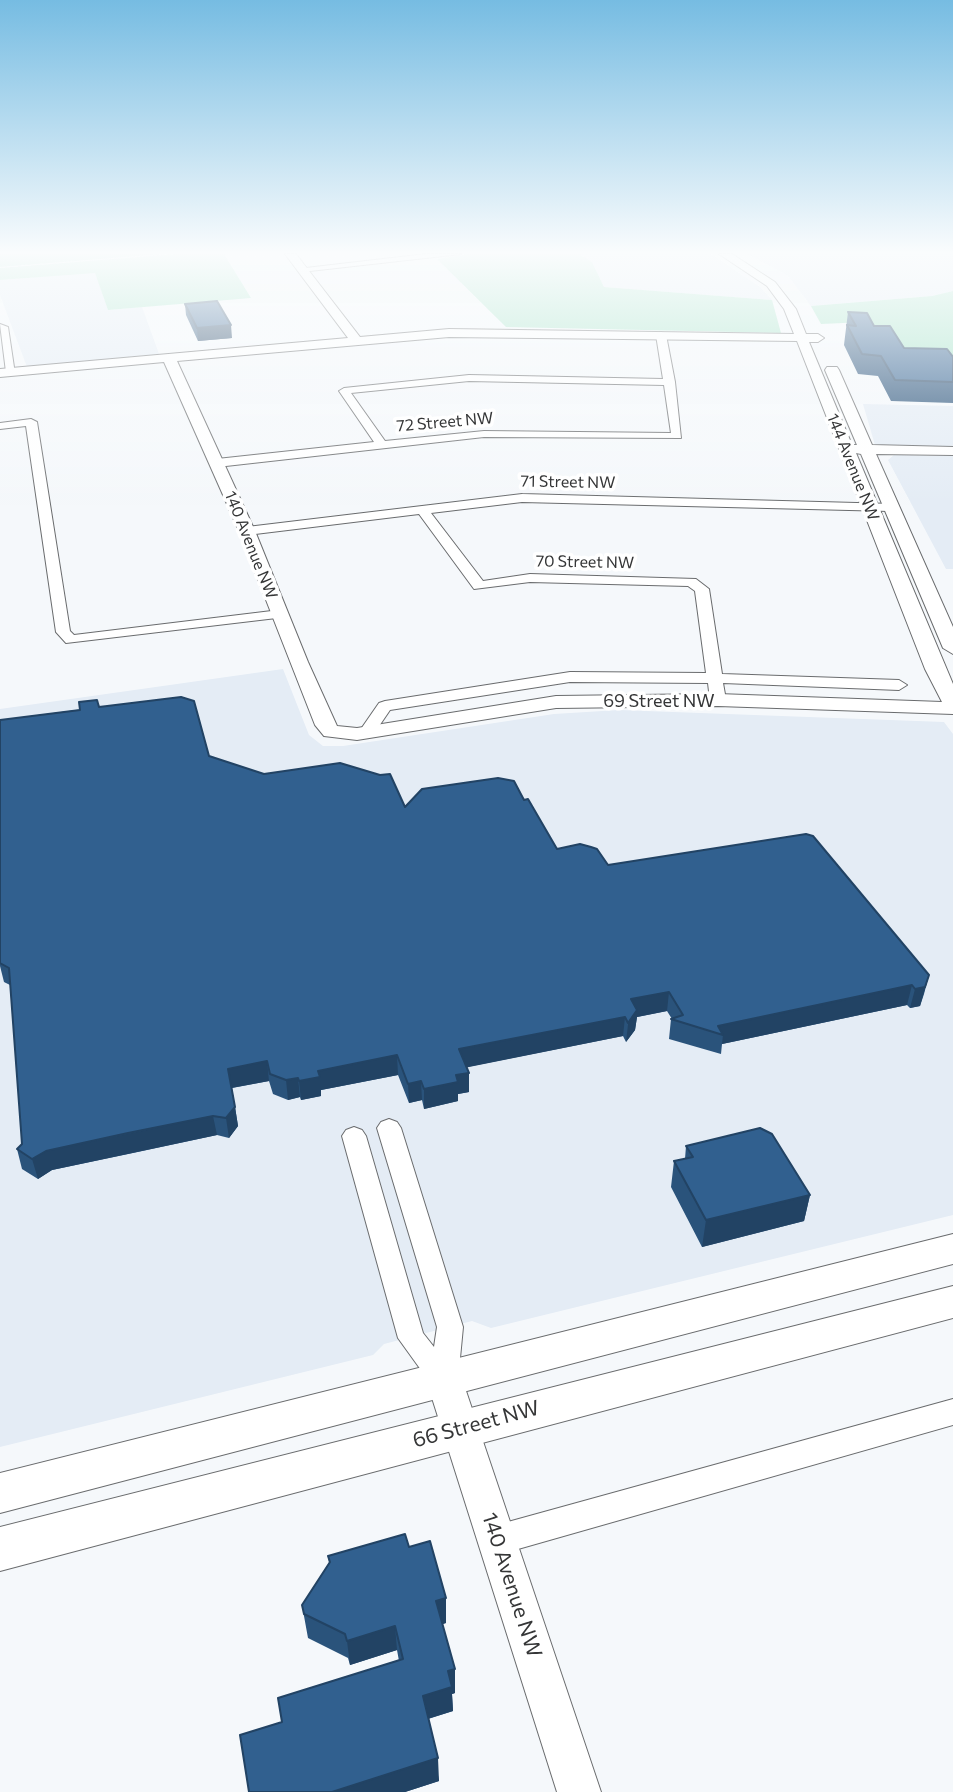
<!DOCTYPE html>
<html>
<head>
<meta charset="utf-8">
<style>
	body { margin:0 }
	canvas { display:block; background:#f5f8fb }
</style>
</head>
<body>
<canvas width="953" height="1792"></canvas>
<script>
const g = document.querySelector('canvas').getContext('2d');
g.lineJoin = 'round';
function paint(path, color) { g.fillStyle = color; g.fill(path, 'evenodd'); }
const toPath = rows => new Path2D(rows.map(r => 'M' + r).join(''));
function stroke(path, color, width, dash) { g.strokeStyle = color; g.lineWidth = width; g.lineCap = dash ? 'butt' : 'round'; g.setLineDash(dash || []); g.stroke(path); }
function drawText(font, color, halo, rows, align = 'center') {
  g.font = font + ' Commissioner,sans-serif'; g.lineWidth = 7; g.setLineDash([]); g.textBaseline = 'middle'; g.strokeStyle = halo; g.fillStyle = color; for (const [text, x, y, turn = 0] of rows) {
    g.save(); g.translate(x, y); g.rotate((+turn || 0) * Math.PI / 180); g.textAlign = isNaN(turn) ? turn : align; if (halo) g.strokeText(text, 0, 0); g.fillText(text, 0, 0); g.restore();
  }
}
const built = toPath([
	[579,254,711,254,760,287,772,300,604,287,592,262],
	[748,254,953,254,953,291,932,296,811,306,788,276],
	[95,272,108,310,142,307,159,354,27,367,0,295,0,280],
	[863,404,953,406,953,447,875,445],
	[894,455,953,456,953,569,946,569,888,460],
	[283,669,309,735,323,746,343,746,554,714,619,710,944,722,953,734,953,1215,491,1328,472,1321,384,1344,373,1355,0,1447,0,709]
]);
const green = toPath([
	[0,254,162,254,0,267],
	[176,254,224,254,251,298,108,310,95,273,0,280,0,268],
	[469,254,579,254,592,262,604,287,772,300,781,333,506,327,437,259],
	[953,291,953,363,900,362,865,322,821,324,811,306,932,296]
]);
const minor = toPath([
	[426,254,461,254,301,272,297,269,426,254],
	[0,324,8,327,15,374,6,372,0,324],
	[661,332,666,335,675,382,681,438,484,437,217,467,211,463,217,459,374,442,339,391,344,388,469,375,663,379,656,335,661,332],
	[469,381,664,385,671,433,484,431,385,441,351,393,469,381],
	[31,419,37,422,70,631,74,635,280,610,285,611,287,614,285,617,66,643,56,632,26,426,0,429,0,423,31,419],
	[522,494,894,504,894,510,890,511,522,502,431,513,483,581,530,574,696,579,709,589,722,674,899,680,907,685,899,690,723,683,726,700,718,705,710,700,708,683,570,682,390,710,373,735,361,735,359,732,361,729,379,703,385,701,570,672,706,673,695,591,688,586,530,582,474,589,419,514,247,535,241,531,247,527,522,494],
	[389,1119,397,1122,401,1128,463,1327,458,1379,454,1388,444,1391,434,1388,398,1338,342,1136,346,1130,354,1127,362,1130,366,1136,423,1333,434,1347,437,1327,377,1128,381,1122,389,1119],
	[953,1399,953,1425,497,1555,486,1550,482,1540,486,1530,497,1525,953,1399]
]);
const tertiary = toPath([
	[285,254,296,254,360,337,449,329,794,334,784,309,767,286,719,254,732,254,775,282,796,309,806,334,818,334,824,338,818,342,809,342,852,445,857,445,825,370,827,367,837,367,839,370,872,445,953,447,953,455,876,454,953,627,953,654,943,648,861,454,856,453,953,684,953,714,718,706,556,708,357,740,324,736,315,725,239,531,164,362,0,377,0,369,348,338,285,254],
	[449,337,797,341,925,669,942,702,718,694,556,696,357,728,337,726,308,662,255,531,177,361,449,337],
	[444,1364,456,1368,462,1379,601,1792,557,1792,426,1379,432,1368,444,1364]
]);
const secondary = toPath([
	[953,1234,953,1264,0,1513,0,1473,953,1234],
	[953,1286,953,1318,0,1571,0,1527,953,1286]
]);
const wall = toPath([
	[185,304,232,338,198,341,186,315],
	[848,312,874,326,904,348,953,357,953,403,891,401,878,376,858,374,844,345],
	[99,707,209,756,264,774,405,807,524,800,557,849,608,865,929,975,924,994,920,1006,910,1008,907,1005,722,1044,721,1054,669,1039,671,1019,672,1019,667,1011,637,1017,635,1030,626,1042,623,1036,467,1067,469,1092,458,1094,458,1101,424,1109,422,1100,409,1103,398,1075,321,1090,321,1096,301,1100,300,1097,288,1100,273,1094,269,1081,232,1088,238,1126,229,1138,217,1135,133,1153,52,1170,38,1179,22,1169,17,1149,22,1144,10,985,4,982,0,966,0,720],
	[686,1146,810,1195,804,1221,702,1247,671,1187,674,1161,685,1159],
	[409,1547,446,1598,446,1623,442,1624,455,1693,452,1694,453,1711,428,1719,439,1781,405,1792,249,1792,282,1722,399,1661,397,1650,350,1665,348,1658,308,1638,302,1605,329,1563,328,1556]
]);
const shadedWall = toPath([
	[231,325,232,338,198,341,197,328],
	[929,975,920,1006,910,1008,915,989],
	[912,985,907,1005,722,1044,723,1035,718,1026],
	[669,992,667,1011,637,1017,635,1030,626,1042,631,999],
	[625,1017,623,1036,459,1069,459,1049],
	[397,1055,398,1075,321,1090,321,1096,301,1100,299,1081,318,1071],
	[267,1061,269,1081,231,1088,228,1069],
	[469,1073,469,1092,458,1094,458,1101,424,1109,424,1089,456,1075],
	[298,1078,300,1097,288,1100,286,1080],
	[421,1081,422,1100,409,1103,408,1084],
	[235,1107,238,1126,229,1138,226,1118],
	[213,1116,217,1135,52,1170,38,1179,32,1159,46,1151],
	[810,1195,804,1221,702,1247,706,1220],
	[446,1598,446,1623,437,1626,436,1601],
	[395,1626,397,1650,350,1665,347,1641],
	[455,1669,455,1693,452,1694,453,1711,424,1720,423,1696,448,1671],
	[438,1758,439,1781,405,1792,332,1792]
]);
const building = toPath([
	[217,301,231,325,197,328,185,304,217,301],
	[848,312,867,313,874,326,890,326,904,348,947,349,953,357,953,382,895,380,881,356,862,354,847,325,856,326,848,312],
	[181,697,194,701,209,756,264,774,340,763,380,775,390,774,405,807,422,789,498,778,514,781,524,800,528,799,557,849,580,844,591,847,597,849,608,865,806,834,813,836,929,975,925,987,915,989,912,985,718,1026,723,1035,671,1019,683,1015,669,992,631,999,637,1010,628,1023,625,1017,459,1049,469,1073,456,1075,458,1082,424,1089,421,1081,408,1084,397,1055,318,1071,320,1077,299,1081,298,1078,286,1080,270,1074,267,1061,228,1069,235,1107,226,1118,213,1116,128,1133,46,1151,32,1159,17,1149,22,1144,9,968,0,963,0,720,80,710,79,702,97,700,99,707,181,697],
	[760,1128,772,1134,810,1195,706,1220,674,1161,693,1157,686,1146,760,1128],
	[405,1534,409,1547,430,1541,446,1598,436,1601,455,1669,448,1671,452,1687,423,1696,438,1758,332,1792,249,1792,240,1735,282,1722,278,1698,403,1659,395,1626,347,1641,345,1634,304,1614,302,1605,330,1562,328,1556,405,1534]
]);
const farStreetnames = [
	["72 Street NW",445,422,-5],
	["144 Avenue NW",853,467,68],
	["71 Street NW",568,482,1],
	["140 Avenue NW",251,545,68],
	["70 Street NW",585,562,1]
];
const streetNames = [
	["69 Street NW",659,701]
];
const nearStreetnames = [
	["66 Street NW",476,1424,-15],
	["140 Avenue NW",512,1585,72]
];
paint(built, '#e4ecf5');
paint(green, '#a2e2c5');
stroke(minor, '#6a6c6e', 2);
stroke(tertiary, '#6a6c6e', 2);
stroke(secondary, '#6a6c6e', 2);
paint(minor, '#fff');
paint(tertiary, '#fff');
paint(secondary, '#fff');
paint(wall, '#2a537b');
paint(shadedWall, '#224364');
paint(building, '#31608f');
stroke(building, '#224364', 2);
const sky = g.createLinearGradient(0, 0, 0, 505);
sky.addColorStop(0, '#76bce2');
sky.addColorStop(0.5, '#fafcfd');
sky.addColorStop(1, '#fafcfd00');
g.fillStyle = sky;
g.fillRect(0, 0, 953, 505);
drawText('16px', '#353637', '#fff', farStreetnames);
drawText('18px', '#353637', '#fff', streetNames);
drawText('21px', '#353637', '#fff', nearStreetnames);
</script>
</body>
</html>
